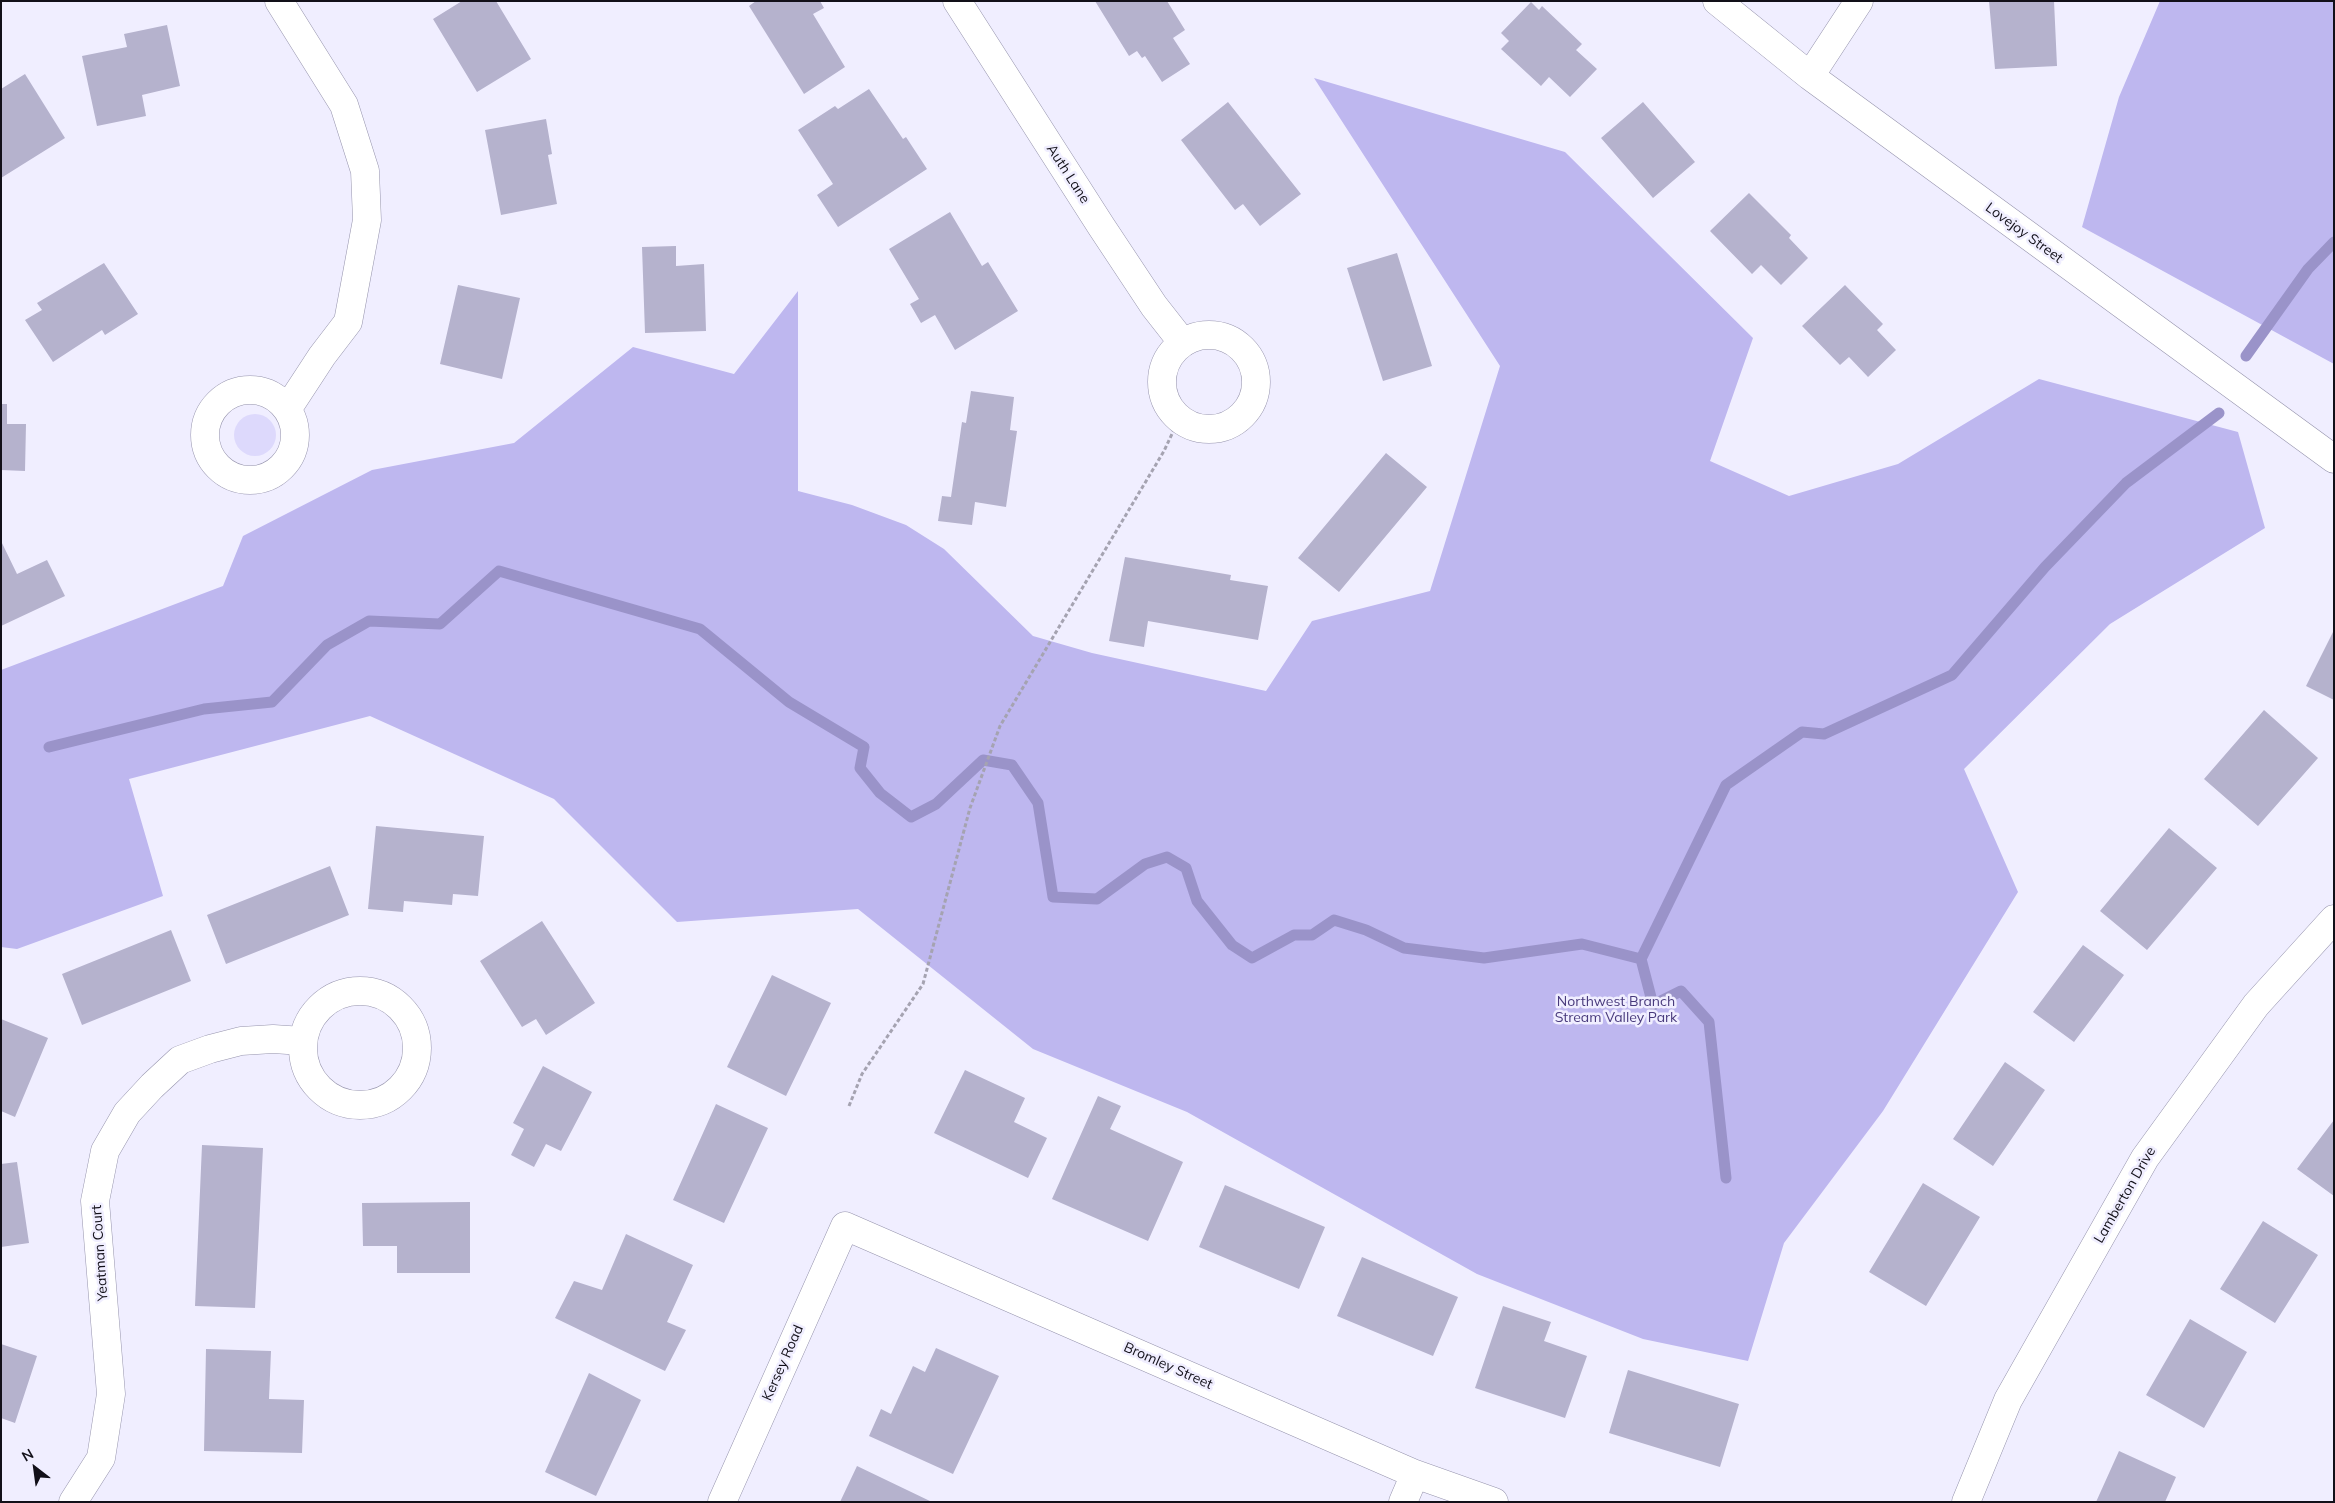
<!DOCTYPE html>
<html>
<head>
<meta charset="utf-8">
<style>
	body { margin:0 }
	#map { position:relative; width:2335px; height:1503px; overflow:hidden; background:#f0eeff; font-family:Mulish,sans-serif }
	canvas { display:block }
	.frame { position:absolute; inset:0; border:2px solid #121019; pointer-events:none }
	.north { position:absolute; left:10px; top:1443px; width:50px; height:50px; -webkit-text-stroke:4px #f0eeff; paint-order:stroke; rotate:330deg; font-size:14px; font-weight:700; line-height:20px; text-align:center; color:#121019 }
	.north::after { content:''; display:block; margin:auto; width:18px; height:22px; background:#121019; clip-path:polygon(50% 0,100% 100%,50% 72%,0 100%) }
</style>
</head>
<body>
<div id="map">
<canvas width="2335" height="1503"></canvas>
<div class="frame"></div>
<div class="north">N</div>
</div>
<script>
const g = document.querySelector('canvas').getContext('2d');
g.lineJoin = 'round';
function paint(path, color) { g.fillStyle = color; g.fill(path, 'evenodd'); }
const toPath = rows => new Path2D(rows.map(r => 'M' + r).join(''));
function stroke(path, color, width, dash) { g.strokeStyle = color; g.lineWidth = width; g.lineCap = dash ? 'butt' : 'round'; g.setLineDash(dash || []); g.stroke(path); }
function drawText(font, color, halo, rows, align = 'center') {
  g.font = font + ' Mulish,sans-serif'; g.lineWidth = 5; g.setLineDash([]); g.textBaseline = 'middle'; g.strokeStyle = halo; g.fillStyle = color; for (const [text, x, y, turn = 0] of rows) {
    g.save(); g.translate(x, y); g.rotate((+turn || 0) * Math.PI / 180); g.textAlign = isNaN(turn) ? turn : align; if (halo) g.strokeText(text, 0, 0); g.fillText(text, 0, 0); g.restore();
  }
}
const green = toPath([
	'234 435a21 21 0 1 1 42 0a21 21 0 1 1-42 0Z'
]);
const forest = toPath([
	[2160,1,2334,1,2334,364,2082,227,2119,97],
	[1314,78,1565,152,1753,338,1710,461,1789,496,1898,464,2039,379,2238,432,2265,528,2110,624,1964,769,2018,892,1883,1111,1784,1243,1748,1361,1643,1339,1477,1274,1187,1112,1033,1049,858,909,677,922,554,799,370,716,129,779,163,896,17,949,1,947,1,670,223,586,243,536,372,470,514,443,633,347,734,374,798,291,798,491,852,505,906,525,944,549,1033,636,1092,653,1266,691,1312,621,1430,591,1500,366]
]);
const stream = toPath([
	[2246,356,2308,269,2334,242],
	[49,747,204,709,272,702,327,645,369,621,440,624,499,571,700,629,789,702,864,747,860,768,880,793,911,817,936,804,983,760,1012,765,1038,803,1053,897,1097,899,1145,864,1167,857,1186,868,1197,901,1232,945,1252,958,1294,935,1312,935,1334,920,1366,930,1404,948,1484,958,1582,944,1641,959,1726,785,1802,732,1824,734,1952,675,2045,567,2126,483,2219,413],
	[1641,959,1653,1005,1681,991,1709,1022,1726,1178]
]);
const building = toPath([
	[462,1,496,1,531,59,477,92,433,19],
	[756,1,820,1,824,8,813,14,845,67,804,94,749,6],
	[1095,1,1167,1,1185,30,1173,38,1190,64,1162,82,1145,56,1142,58,1137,51,1129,56],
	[1989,1,2054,1,2057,66,1995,69],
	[1531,2,1539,10,1542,6,1582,44,1576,50,1597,69,1570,97,1549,77,1541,86,1501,49,1509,41,1501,33],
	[167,25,180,86,142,95,146,116,97,126,82,56,127,47,124,34],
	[25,74,65,138,1,178,1,89],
	[869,89,903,139,906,137,927,169,838,227,817,195,833,184,798,130,835,106,838,109],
	[1228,102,1301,194,1260,226,1243,204,1235,210,1181,140],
	[1643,102,1695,162,1653,198,1601,138],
	[546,119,552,154,548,155,557,204,501,215,485,130],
	[1749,193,1791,235,1789,238,1808,258,1781,285,1761,265,1752,274,1710,231],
	[950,212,982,266,988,262,1018,311,955,350,935,315,921,323,910,304,919,299,889,249],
	[676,246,676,266,704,264,706,331,645,333,642,247],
	[1397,253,1432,366,1383,381,1347,268],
	[104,263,138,314,105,335,102,330,53,362,25,320,42,310,37,303],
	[458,285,520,298,502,379,440,364],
	[1845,285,1883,324,1877,330,1896,350,1868,377,1849,357,1840,365,1802,326],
	[971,391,1014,397,1010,430,1017,431,1006,507,975,502,972,525,938,521,942,496,951,497,962,422,966,423],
	[1,404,7,404,7,424,26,424,25,471,1,470],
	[1386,453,1427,487,1339,592,1298,558],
	[1,541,17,574,47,560,65,596,1,626],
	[1125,557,1231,575,1230,580,1268,586,1258,640,1148,621,1144,647,1109,641],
	[2334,630,2334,700,2306,686],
	[2264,710,2318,758,2258,826,2204,779],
	[376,826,484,836,478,896,453,894,452,905,404,901,403,912,368,909],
	[2169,828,2217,868,2147,950,2100,911],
	[330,866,349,915,226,964,207,915],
	[542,921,595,1003,546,1035,536,1019,522,1027,480,961],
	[171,930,191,981,82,1025,62,974],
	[2083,945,2124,975,2074,1042,2033,1012],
	[772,975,831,1003,786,1096,727,1067],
	[1,1019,48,1038,15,1117,1,1111],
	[2005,1062,2045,1090,1993,1166,1953,1139],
	[543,1066,592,1092,561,1151,546,1144,534,1167,511,1155,524,1129,513,1123],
	[965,1070,1025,1098,1014,1122,1047,1138,1028,1178,934,1133],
	[1098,1096,1121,1106,1110,1129,1183,1162,1148,1241,1052,1199],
	[716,1104,768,1128,724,1223,673,1200],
	[2334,1120,2334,1196,2297,1169],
	[202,1145,263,1148,255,1308,195,1306],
	[17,1162,29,1243,1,1247,1,1164],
	[1923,1183,1980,1217,1926,1306,1869,1272],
	[1225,1185,1325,1227,1299,1289,1199,1247],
	[470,1202,470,1273,397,1273,397,1246,363,1246,362,1203],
	[2263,1221,2318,1255,2275,1323,2220,1289],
	[626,1234,693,1265,667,1322,686,1330,665,1371,555,1318,574,1281,602,1290],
	[1362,1257,1458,1297,1433,1356,1337,1316],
	[1503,1306,1551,1322,1544,1341,1587,1356,1565,1418,1475,1388],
	[2190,1319,2247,1352,2204,1428,2146,1395],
	[1,1344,37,1356,15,1423,1,1418],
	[936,1348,999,1376,953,1474,869,1436,881,1409,891,1414,913,1366,925,1372],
	[206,1349,271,1351,269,1399,304,1400,302,1453,204,1451],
	[1628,1370,1739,1404,1720,1467,1609,1433],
	[589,1373,641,1400,596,1496,545,1472],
	[2119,1451,2176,1477,2165,1502,2096,1502],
	[857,1466,932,1502,840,1502]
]);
const path = toPath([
	[849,1106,862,1074,923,984,970,808,1000,726,1164,451,1179,419]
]);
const minor = toPath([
	[279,1,344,105,365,171,367,220,348,322,322,356,288,408],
	[957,1,1101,226,1154,306,1183,343],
	[1717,1,1810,76,2334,459],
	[1810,76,1859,1],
	'1162 382a47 47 0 1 1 94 0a47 47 0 1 1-94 0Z',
	'205 435a45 45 0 1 1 90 0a45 45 0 1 1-90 0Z',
	'303 1048a57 57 0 1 1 114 0a57 57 0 1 1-114 0Z',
	[73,1502,101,1458,111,1394,95,1201,105,1151,127,1113,152,1086,180,1060,210,1049,241,1041,273,1039,303,1041],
	[722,1502,845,1226,1415,1474,1494,1502],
	[1403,1502,1415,1474]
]);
const tertiary = toPath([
	[1966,1502,2008,1400,2145,1158,2256,1005,2334,919]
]);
const streetNames = [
	["Auth Lane",1068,174,57],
	["Lovejoy Street",2024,233,36],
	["Lamberton Drive",2125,1195,-60],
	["Yeatman Court",100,1253,-94],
	["Kersey Road",783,1363,-66],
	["Bromley Street",1168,1366,24]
];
const parkNames = [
	["Northwest Branch",1616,1002],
	["Stream Valley Park",1616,1018]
];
paint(green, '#ddd9fc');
paint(forest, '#beb7ef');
stroke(stream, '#9a93c9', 11);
paint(building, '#b5b2cd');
stroke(minor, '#9694ad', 29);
stroke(tertiary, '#9694ad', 29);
stroke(path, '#a5a3b1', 3, [4, 2.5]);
stroke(minor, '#fff', 28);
stroke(tertiary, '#fff', 28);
drawText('14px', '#121019', '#f0eeff', streetNames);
drawText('14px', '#483a7c', '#f0eeff', parkNames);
</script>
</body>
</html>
